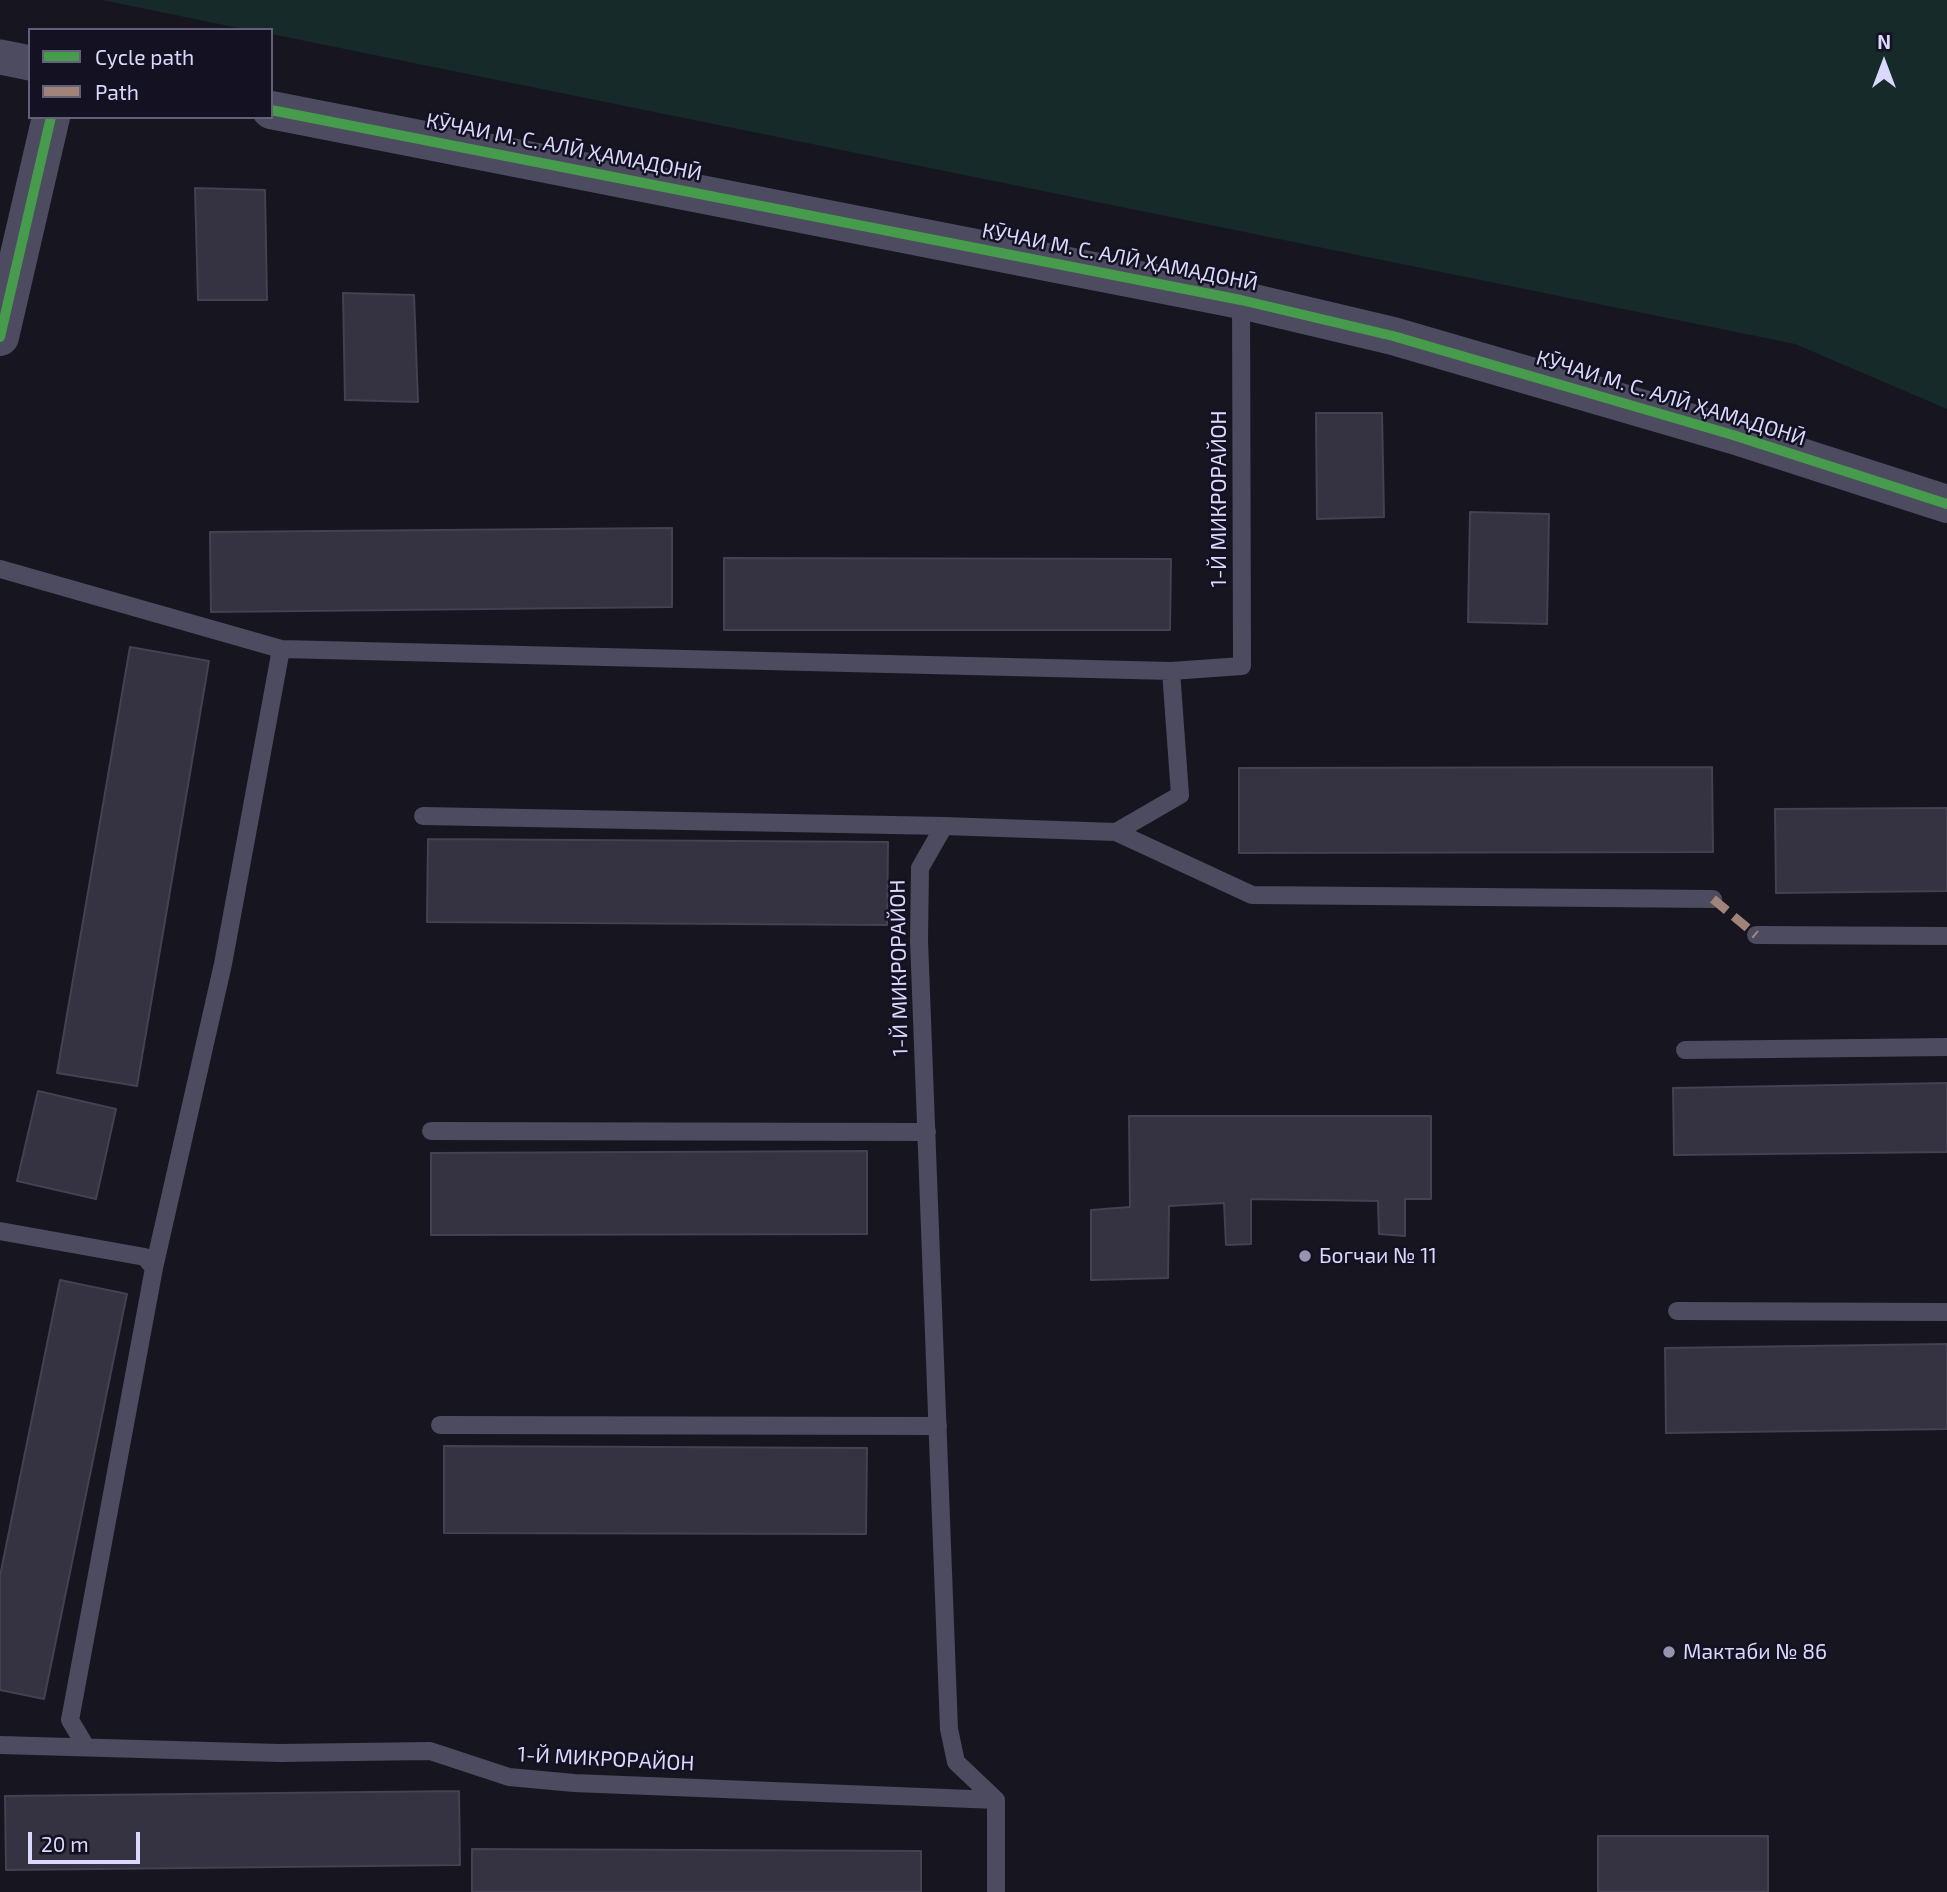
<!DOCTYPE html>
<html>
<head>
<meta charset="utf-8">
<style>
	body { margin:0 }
	#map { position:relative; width:1947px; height:1892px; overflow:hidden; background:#17151f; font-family:"Exo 2",sans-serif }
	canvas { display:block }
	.legend { position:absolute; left:28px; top:28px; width:245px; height:91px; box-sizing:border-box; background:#141123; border:2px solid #636179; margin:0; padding:9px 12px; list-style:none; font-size:21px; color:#dad8fb }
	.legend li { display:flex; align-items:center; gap:14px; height:35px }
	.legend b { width:35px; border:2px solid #636179 }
	.north { position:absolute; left:1849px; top:28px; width:70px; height:70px; -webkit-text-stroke:5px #141123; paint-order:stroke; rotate:0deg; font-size:19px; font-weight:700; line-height:28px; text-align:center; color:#dad8fb }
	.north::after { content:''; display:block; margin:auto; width:24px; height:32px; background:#dad8fb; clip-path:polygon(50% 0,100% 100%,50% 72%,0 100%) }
	.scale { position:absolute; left:28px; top:1832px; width:112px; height:32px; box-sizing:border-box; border:4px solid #dad8fb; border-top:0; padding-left:9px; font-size:21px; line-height:24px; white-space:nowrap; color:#dad8fb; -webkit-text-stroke:5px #141123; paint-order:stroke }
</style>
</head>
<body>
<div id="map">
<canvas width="1947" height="1892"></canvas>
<ul class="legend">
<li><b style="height:9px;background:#469c4c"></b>Cycle path</li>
<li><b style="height:9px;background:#a18479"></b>Path</li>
</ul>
<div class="north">N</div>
<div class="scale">20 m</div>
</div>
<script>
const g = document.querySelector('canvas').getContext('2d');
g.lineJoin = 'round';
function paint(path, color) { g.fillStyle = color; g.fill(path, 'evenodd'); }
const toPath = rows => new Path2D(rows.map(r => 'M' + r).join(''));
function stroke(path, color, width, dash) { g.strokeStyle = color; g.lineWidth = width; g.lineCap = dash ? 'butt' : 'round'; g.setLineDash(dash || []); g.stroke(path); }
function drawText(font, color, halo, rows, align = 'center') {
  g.font = font + ' "Exo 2",sans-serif'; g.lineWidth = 5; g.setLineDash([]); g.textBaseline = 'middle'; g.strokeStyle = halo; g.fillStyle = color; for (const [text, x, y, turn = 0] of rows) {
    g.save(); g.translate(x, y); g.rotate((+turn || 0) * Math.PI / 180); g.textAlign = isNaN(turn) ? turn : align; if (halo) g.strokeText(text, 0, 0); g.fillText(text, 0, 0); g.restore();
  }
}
const green = toPath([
	[102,0,1947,0,1947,409,1795,344,271,34,271,30,248,30]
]);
const building = toPath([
	[195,188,265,190,267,300,198,300,195,188],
	[343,293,414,295,418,402,345,400,343,293],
	[1316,413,1382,413,1384,517,1317,519,1316,413],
	[1470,512,1549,514,1547,624,1468,622,1470,512],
	[672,528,672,607,211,612,210,532,672,528],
	[724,558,1171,559,1170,630,724,630,724,558],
	[130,647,209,661,137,1086,57,1073,130,647],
	[1712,767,1713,852,1239,853,1239,768,1712,767],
	[1947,808,1947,891,1776,893,1775,809,1947,808],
	[428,839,888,842,887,925,427,922,428,839],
	[1947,1083,1947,1152,1674,1155,1673,1088,1947,1083],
	[38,1091,116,1109,96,1199,17,1181,38,1091],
	[1129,1116,1431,1116,1431,1199,1405,1199,1405,1236,1379,1234,1378,1201,1251,1199,1251,1244,1226,1245,1224,1203,1169,1206,1168,1278,1091,1280,1091,1210,1130,1207,1129,1116],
	[867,1151,867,1234,431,1235,431,1153,867,1151],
	[60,1280,127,1294,44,1699,0,1690,0,1576,60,1280],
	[1947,1344,1947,1429,1666,1433,1665,1348,1947,1344],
	[444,1446,867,1448,866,1534,444,1533,444,1446],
	[459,1791,460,1865,6,1870,5,1796,459,1791],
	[1598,1836,1768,1836,1768,1892,1598,1892,1598,1836],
	[472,1849,921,1851,921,1892,472,1892,472,1849]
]);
const service = toPath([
	[0,569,281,649,1171,671],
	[423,816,944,826],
	[1116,832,1252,895,1713,899],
	[1756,935,1947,936],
	[1685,1050,1947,1047],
	[431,1131,927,1132],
	[0,1231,145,1257,154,1268,70,1720,86,1747],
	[154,1268,223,964,281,649],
	[1677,1311,1947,1312],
	[440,1425,938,1426],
	[0,1745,279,1753,430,1751,509,1777,574,1783,996,1800],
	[996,1800,956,1762,949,1729,919,940,920,868,944,826,1116,832,1180,795,1171,671,1242,666,1241,300],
	[996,1800,996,1892]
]);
const minor = toPath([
	[0,57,30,63]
]);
const tertiary = toPath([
	[271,110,1241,300,1393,336,1733,435,1947,504],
	[0,337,51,117]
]);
const quiet = toPath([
	[1713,899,1756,935]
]);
const cycleway = toPath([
	[271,110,1241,300,1393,336,1733,435,1947,504],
	[0,337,51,117]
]);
const markers = [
	[1305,1256,7,"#9694ae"],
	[1669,1652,7,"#9694ae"]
];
const streetNames = [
	["КӮЧАИ М. С. АЛӢ ҲАМАДОНӢ",564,147,11],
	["КӮЧАИ М. С. АЛӢ ҲАМАДОНӢ",1120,257,11],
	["КӮЧАИ М. С. АЛӢ ҲАМАДОНӢ",1671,398,17],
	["1-Й МИКРОРАЙОН",1219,499,-90],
	["1-Й МИКРОРАЙОН",899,968,-91],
	["1-Й МИКРОРАЙОН",606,1759,3]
];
const poiNames = [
	["Богчаи № 11",1319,1256],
	["Мактаби № 86",1683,1652]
];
paint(green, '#152a29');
paint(building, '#353341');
stroke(building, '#434152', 2);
stroke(service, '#4c4b5f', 18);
stroke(minor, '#4c4b5f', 35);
stroke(tertiary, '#4c4b5f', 38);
stroke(quiet, '#a18479', 9, [18, 9]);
stroke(cycleway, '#469c4c', 10);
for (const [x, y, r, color] of markers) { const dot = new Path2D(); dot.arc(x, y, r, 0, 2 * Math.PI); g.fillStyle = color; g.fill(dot); stroke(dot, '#141123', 2.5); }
drawText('21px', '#dad8fb', '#141123', streetNames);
drawText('21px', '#dad8fb', '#141123', poiNames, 'left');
</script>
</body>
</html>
